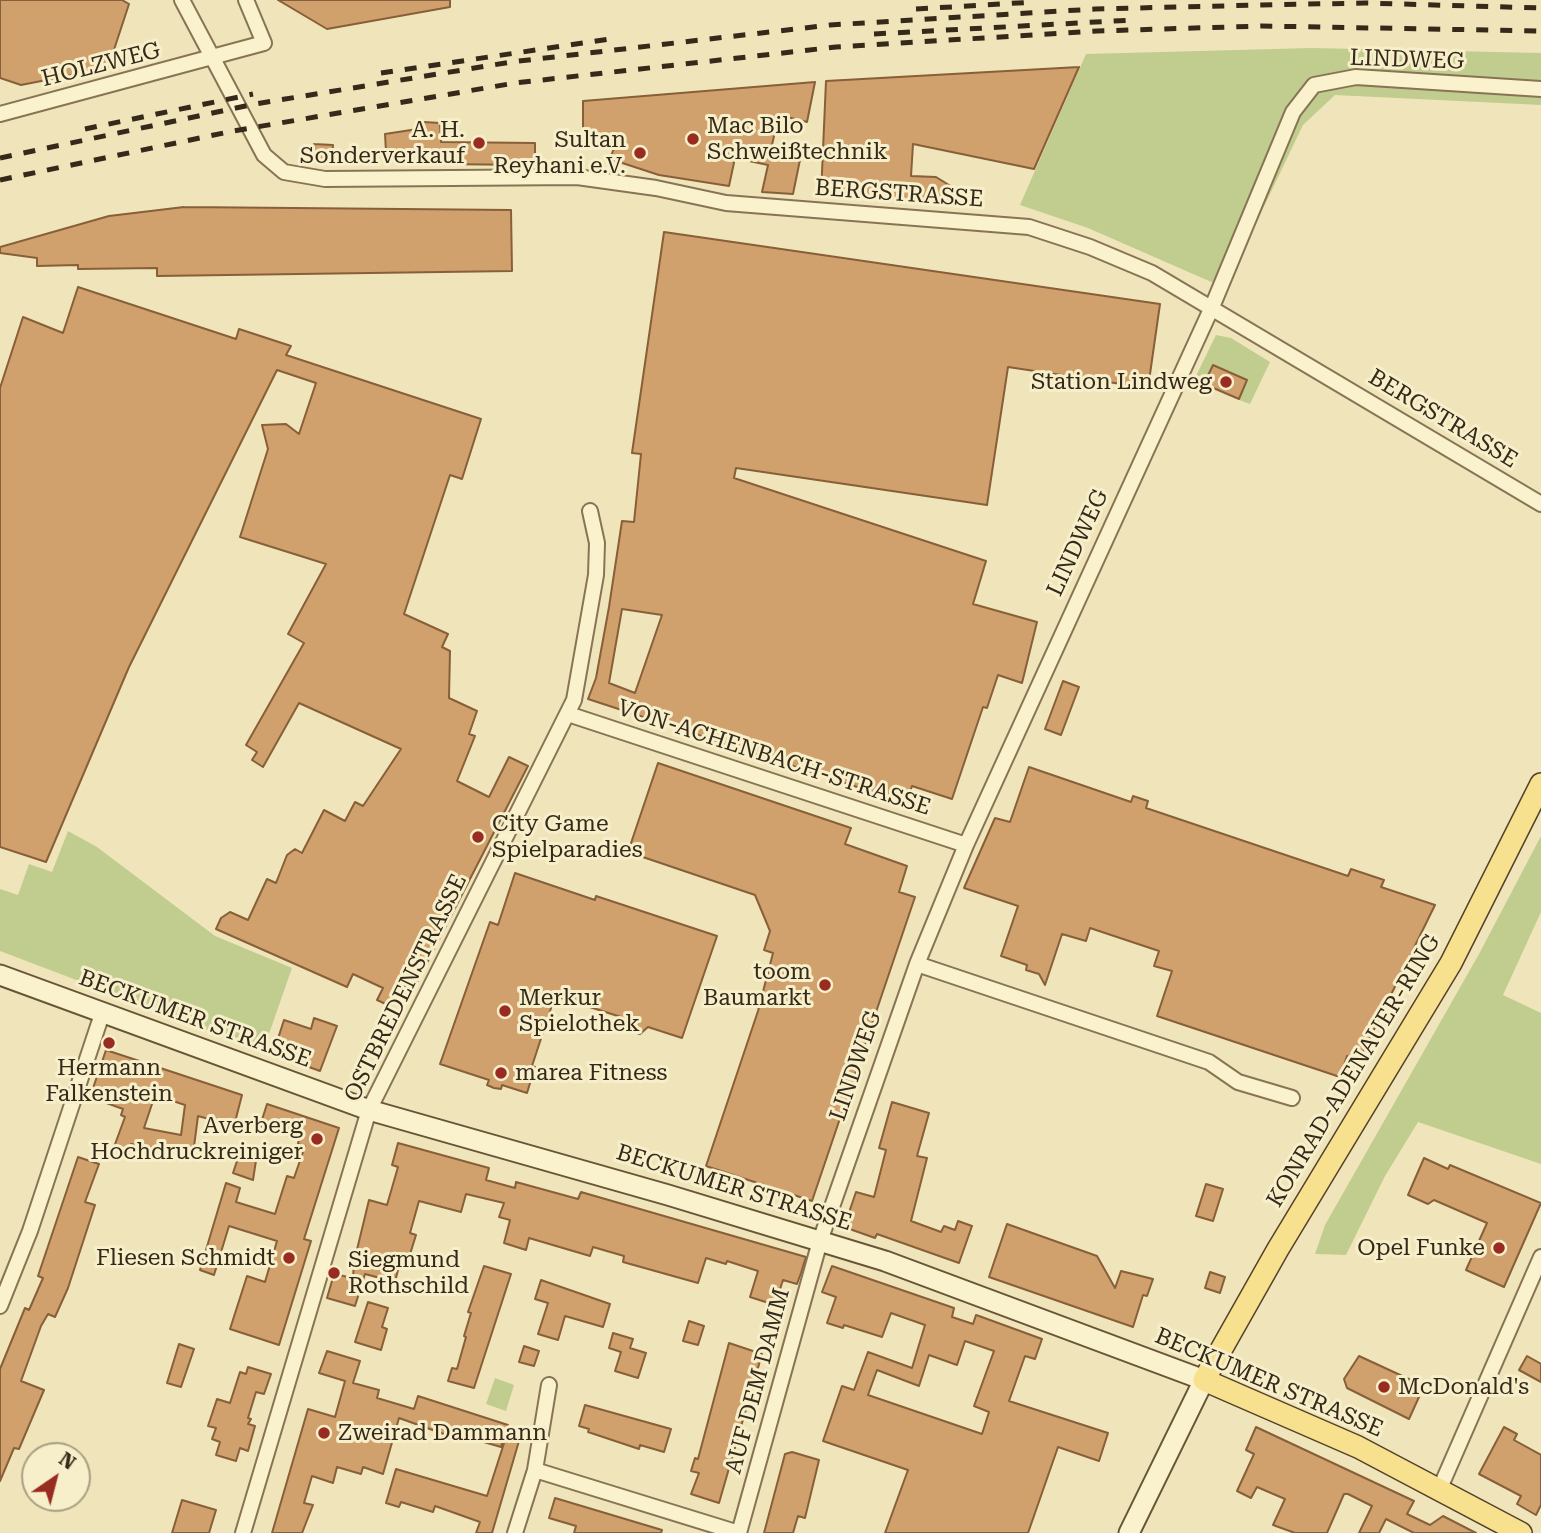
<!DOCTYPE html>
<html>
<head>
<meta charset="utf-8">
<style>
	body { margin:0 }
	#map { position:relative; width:1541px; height:1533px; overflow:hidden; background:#f0e5ba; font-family:"Roboto Serif",serif }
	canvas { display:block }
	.north { position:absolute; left:21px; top:1442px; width:70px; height:70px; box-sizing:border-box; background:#f7eeca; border:2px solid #a99f84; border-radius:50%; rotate:35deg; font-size:19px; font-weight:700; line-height:28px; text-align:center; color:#35291a }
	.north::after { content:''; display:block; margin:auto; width:24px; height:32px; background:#992c21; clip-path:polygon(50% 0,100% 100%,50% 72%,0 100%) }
</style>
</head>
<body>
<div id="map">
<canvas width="1541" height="1533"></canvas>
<div class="north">N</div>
</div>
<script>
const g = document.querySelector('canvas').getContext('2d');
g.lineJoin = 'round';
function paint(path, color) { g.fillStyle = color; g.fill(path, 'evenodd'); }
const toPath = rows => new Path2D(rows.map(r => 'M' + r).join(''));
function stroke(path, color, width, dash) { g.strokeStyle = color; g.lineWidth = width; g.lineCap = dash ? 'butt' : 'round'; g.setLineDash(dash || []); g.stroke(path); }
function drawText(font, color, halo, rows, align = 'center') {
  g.font = font + ' "Roboto Serif",serif'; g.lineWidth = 6; g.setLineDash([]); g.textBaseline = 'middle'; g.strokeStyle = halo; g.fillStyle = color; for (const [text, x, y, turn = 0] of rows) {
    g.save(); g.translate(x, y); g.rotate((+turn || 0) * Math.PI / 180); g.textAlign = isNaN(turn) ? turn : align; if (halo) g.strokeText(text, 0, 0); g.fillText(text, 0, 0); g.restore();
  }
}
const green = toPath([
	[1312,48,1541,53,1541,105,1335,95,1303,125,1225,288,1088,228,1020,205,1086,54],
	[1216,335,1231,338,1270,362,1250,404,1239,400,1248,380,1213,364,1204,384,1194,380],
	[68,831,97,847,215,936,292,968,263,1051,0,951,0,889,18,895,29,864,52,872],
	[1541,836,1541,912,1503,995,1541,1013,1541,1164,1418,1122,1385,1176,1346,1255,1315,1254,1325,1225,1479,954],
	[495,1378,514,1385,506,1411,486,1404]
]);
const building = toPath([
	[0,0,122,0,129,4,108,68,21,85,0,78,0,0],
	[278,0,450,0,450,7,327,29,278,0],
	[1079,67,1034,169,913,144,911,176,936,177,957,190,956,201,821,195,826,81,1079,67],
	[815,82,807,122,779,115,771,149,802,150,793,194,762,192,768,165,735,158,729,186,659,175,610,159,618,137,583,136,583,101,815,82],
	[424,122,440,123,441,142,535,143,535,165,435,164,435,150,386,152,385,134,424,128,424,122],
	[314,144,333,145,332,162,313,161,314,144],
	[184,207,511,210,512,271,157,276,157,268,78,269,78,265,37,266,37,258,0,253,0,247,109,216,184,207],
	[664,232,1160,304,1148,388,1008,367,987,505,736,468,734,478,986,561,973,604,1037,622,1022,683,998,675,987,708,983,707,952,799,912,786,906,803,588,699,596,678,609,607,622,521,634,522,641,454,632,453,664,232],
	[622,609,662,615,635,693,609,683,622,609],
	[78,287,236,339,239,329,291,346,286,355,481,419,462,479,450,475,404,614,448,634,442,647,450,651,449,698,477,711,469,734,475,736,457,781,489,797,509,757,528,766,413,990,401,984,390,1006,377,1000,383,988,353,974,347,987,216,929,221,918,230,912,248,920,267,879,276,883,287,855,295,849,302,853,324,810,345,821,355,802,363,806,401,749,299,703,263,767,252,760,257,752,246,745,304,643,288,634,326,564,240,537,268,449,262,425,286,424,299,434,316,383,277,370,129,667,46,862,0,847,0,388,23,317,63,333,78,287],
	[1213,365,1247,380,1239,399,1204,384,1213,365],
	[1063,681,1079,687,1061,735,1045,729,1063,681],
	[658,763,851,828,845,844,907,866,899,892,915,897,812,1201,706,1166,758,1011,773,953,764,950,770,931,755,895,628,852,658,763],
	[1029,767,1131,802,1133,796,1148,801,1146,808,1348,876,1351,869,1384,880,1381,887,1435,905,1359,1060,1347,1056,1340,1077,1157,1016,1172,971,1154,966,1159,951,1090,928,1086,941,1062,934,1045,985,1039,974,1026,970,1027,965,1001,956,1018,906,964,888,995,818,1010,822,1029,767],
	[515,873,595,900,596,896,717,936,682,1038,648,1027,640,1034,623,1028,621,1017,555,996,532,1066,535,1067,527,1093,502,1085,501,1089,494,1088,487,1085,489,1080,440,1064,490,922,498,925,515,873],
	[314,1018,337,1026,320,1071,273,1054,284,1020,311,1029,314,1018],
	[106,1050,242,1095,234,1126,198,1116,193,1154,131,1144,128,1152,114,1147,125,1117,121,1115,123,1109,90,1097,106,1050],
	[155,1095,185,1105,181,1135,144,1128,155,1095],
	[892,1102,929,1113,917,1156,927,1158,911,1221,941,1232,944,1226,955,1230,958,1221,972,1226,959,1263,877,1234,875,1238,844,1227,856,1192,874,1197,886,1150,879,1148,892,1102],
	[267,1104,339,1128,304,1239,311,1241,279,1345,230,1329,247,1276,265,1282,277,1241,229,1226,214,1275,200,1270,226,1183,240,1188,236,1202,275,1214,287,1176,294,1178,305,1146,298,1144,299,1139,260,1126,267,1104],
	[398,1143,489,1168,486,1180,515,1188,516,1182,578,1199,581,1192,806,1257,801,1273,797,1284,783,1280,775,1305,750,1297,758,1271,727,1261,726,1264,706,1258,698,1283,623,1262,624,1256,593,1247,590,1256,529,1238,526,1250,504,1243,510,1220,499,1217,504,1203,466,1194,461,1212,419,1201,410,1233,416,1235,407,1264,400,1262,395,1282,365,1274,355,1306,327,1298,334,1274,353,1278,354,1262,369,1200,387,1205,398,1167,392,1165,398,1143],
	[241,1149,257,1154,253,1180,233,1173,241,1149],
	[78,1157,99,1164,85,1202,95,1205,68,1288,55,1317,48,1314,41,1326,21,1381,44,1390,19,1449,14,1448,0,1481,0,1369,25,1308,29,1310,43,1278,38,1276,78,1157],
	[1424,1158,1448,1169,1450,1165,1541,1203,1504,1287,1466,1270,1487,1223,1434,1200,1428,1204,1408,1195,1424,1158],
	[1206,1184,1223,1189,1213,1221,1196,1216,1206,1184],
	[1007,1224,1097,1256,1115,1288,1121,1271,1153,1279,1147,1296,1143,1295,1133,1327,989,1277,1007,1224],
	[484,1266,511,1274,474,1388,448,1381,452,1368,457,1369,466,1337,464,1336,471,1313,468,1312,484,1266],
	[832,1266,954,1308,952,1317,973,1324,976,1315,979,1316,1042,1339,1035,1359,1025,1356,1009,1401,1108,1433,1099,1461,1058,1447,1028,1533,885,1533,908,1470,823,1441,842,1386,854,1390,868,1352,912,1368,925,1325,891,1313,882,1337,844,1325,843,1328,827,1323,836,1297,822,1292,832,1266],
	[965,1341,994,1351,974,1406,989,1412,982,1434,868,1395,877,1370,919,1386,929,1355,957,1365,965,1341],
	[1210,1272,1225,1277,1220,1293,1205,1288,1210,1272],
	[541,1280,610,1304,603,1327,565,1316,558,1340,538,1334,548,1303,535,1299,541,1280],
	[368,1302,388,1308,382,1327,387,1329,381,1350,355,1342,368,1302],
	[689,1321,704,1326,698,1345,683,1341,689,1321],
	[613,1333,633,1339,630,1348,646,1353,638,1378,615,1371,621,1352,609,1348,613,1333],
	[729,1343,762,1354,719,1503,691,1494,699,1473,691,1471,695,1458,698,1459,729,1343],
	[179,1344,194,1349,181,1387,167,1383,179,1344],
	[524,1346,539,1351,534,1366,519,1362,524,1346],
	[327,1351,360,1361,353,1383,379,1390,377,1398,414,1409,418,1396,508,1425,501,1447,456,1434,455,1438,399,1418,383,1474,363,1467,361,1474,337,1467,333,1483,312,1476,304,1503,313,1505,302,1533,272,1533,308,1409,335,1417,345,1381,319,1373,327,1351],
	[1359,1356,1424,1386,1409,1419,1347,1388,1344,1379,1359,1356],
	[1527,1356,1541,1364,1541,1382,1519,1370,1527,1356],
	[248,1367,271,1374,264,1394,256,1392,248,1418,251,1419,248,1424,255,1426,248,1451,240,1448,236,1461,216,1455,220,1442,212,1439,216,1428,208,1426,217,1399,230,1403,240,1372,246,1374,248,1367],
	[585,1405,671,1429,664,1452,640,1445,639,1449,588,1432,589,1429,579,1426,585,1405],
	[1256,1427,1414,1501,1407,1514,1430,1525,1443,1516,1476,1533,1414,1533,1386,1519,1379,1533,1359,1533,1372,1506,1348,1494,1344,1494,1327,1533,1295,1533,1273,1525,1285,1499,1257,1487,1251,1498,1237,1491,1254,1454,1246,1450,1256,1427],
	[1504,1427,1517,1434,1514,1440,1541,1455,1541,1505,1536,1515,1517,1504,1521,1496,1479,1474,1504,1427],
	[506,1437,519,1441,492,1533,476,1533,480,1522,435,1506,433,1512,401,1502,399,1507,386,1503,396,1469,487,1496,506,1437],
	[792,1452,819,1460,805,1518,798,1516,793,1533,764,1533,785,1454,792,1452],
	[555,1498,662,1530,661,1533,574,1533,576,1526,549,1518,555,1498],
	[182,1500,216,1510,209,1533,172,1533,182,1500]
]);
const street = toPath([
	[182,0,264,155,284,172,325,179,577,177,656,188,726,203,1029,227,1090,247,1152,273,1541,504],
	[0,114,264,43,246,0],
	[568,714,966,845],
	[917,964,1209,1062,1238,1082,1292,1098],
	[0,1306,30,1231,102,1014],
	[535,1470,549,1385],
	[1440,1488,1541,1257],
	[243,1533,369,1110,574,700,596,575,597,543,590,511],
	[515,1533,535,1470,739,1533],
	[739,1533,820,1241,917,964,966,845,1212,307,1293,112,1314,85,1356,77,1541,89]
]);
const secondary = toPath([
	[0,975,369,1110,668,1195,885,1261,1204,1380,1129,1533]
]);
const primary = toPath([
	[1521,1533,1358,1447,1204,1380,1278,1249,1451,963,1541,784]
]);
const rail = toPath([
	[916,9,1035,2],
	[874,34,1133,20],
	[381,73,610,39],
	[85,129,253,94],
	[0,158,255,104,511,62,830,25,1095,9,1261,5,1365,3,1541,8],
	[0,180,233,131,515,83,836,47,1097,31,1262,26,1541,31]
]);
const markers = [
	[693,139,7,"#992c21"],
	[479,143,7,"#992c21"],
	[640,153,7,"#992c21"],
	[1226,382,7,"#992c21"],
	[478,837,7,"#992c21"],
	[825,985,7,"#992c21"],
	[505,1011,7,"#992c21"],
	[109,1043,7,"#992c21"],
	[501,1073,7,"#992c21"],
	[317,1139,7,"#992c21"],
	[1499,1248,7,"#992c21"],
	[289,1258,7,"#992c21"],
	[334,1273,7,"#992c21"],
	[1384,1387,7,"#992c21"],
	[324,1433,7,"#992c21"]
];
const streetNames = [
	["LINDWEG",1407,60,2],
	["HOLZWEG",101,65,-14],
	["BERGSTRASSE",899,194,4],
	["BERGSTRASSE",1443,419,31],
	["LINDWEG",1078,543,-65],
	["VON-ACHENBACH-STRASSE",774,758,18],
	["OSTBREDENSTRASSE",406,988,-64],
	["BECKUMER STRASSE",195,1019,20],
	["LINDWEG",856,1066,-71],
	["KONRAD-ADENAUER-RING",1354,1071,-59],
	["BECKUMER STRASSE",734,1188,17],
	["AUF DEM DAMM",758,1381,-75],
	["BECKUMER STRASSE",1269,1383,23]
];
const poiNames = [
	["Mac Bilo",707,126],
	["Schweißtechnik",707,152],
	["A. H.",465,130,"right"],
	["Sonderverkauf",465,156,"right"],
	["Sultan",626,140,"right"],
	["Reyhani e.V.",626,166,"right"],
	["Station Lindweg",1212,382,"right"],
	["City Game",492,824],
	["Spielparadies",492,850],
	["toom",811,972,"right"],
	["Baumarkt",811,998,"right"],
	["Merkur",519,998],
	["Spielothek",519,1024],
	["Hermann",109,1068,"center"],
	["Falkenstein",109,1094,"center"],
	["marea Fitness",515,1073],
	["Averberg",303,1126,"right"],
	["Hochdruckreiniger",303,1152,"right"],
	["Opel Funke",1485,1248,"right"],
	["Fliesen Schmidt",275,1258,"right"],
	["Siegmund",348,1260],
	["Rothschild",348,1286],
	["McDonald's",1398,1387],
	["Zweirad Dammann",338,1433]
];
paint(green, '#c0cd8e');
paint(building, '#d0a06d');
stroke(building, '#875f38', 2);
stroke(street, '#877454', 18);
stroke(secondary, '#685537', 23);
stroke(primary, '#544129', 24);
stroke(street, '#faf1cd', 14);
stroke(secondary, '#faf1cd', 19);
stroke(primary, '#f7e08e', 21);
stroke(rail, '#35291a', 5, [12, 12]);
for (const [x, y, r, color] of markers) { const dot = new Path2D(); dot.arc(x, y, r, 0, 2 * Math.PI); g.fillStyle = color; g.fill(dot); stroke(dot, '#f7eeca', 2.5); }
drawText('23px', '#35291a', '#f7eeca', streetNames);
drawText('23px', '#35291a', '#f7eeca', poiNames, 'left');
</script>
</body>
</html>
